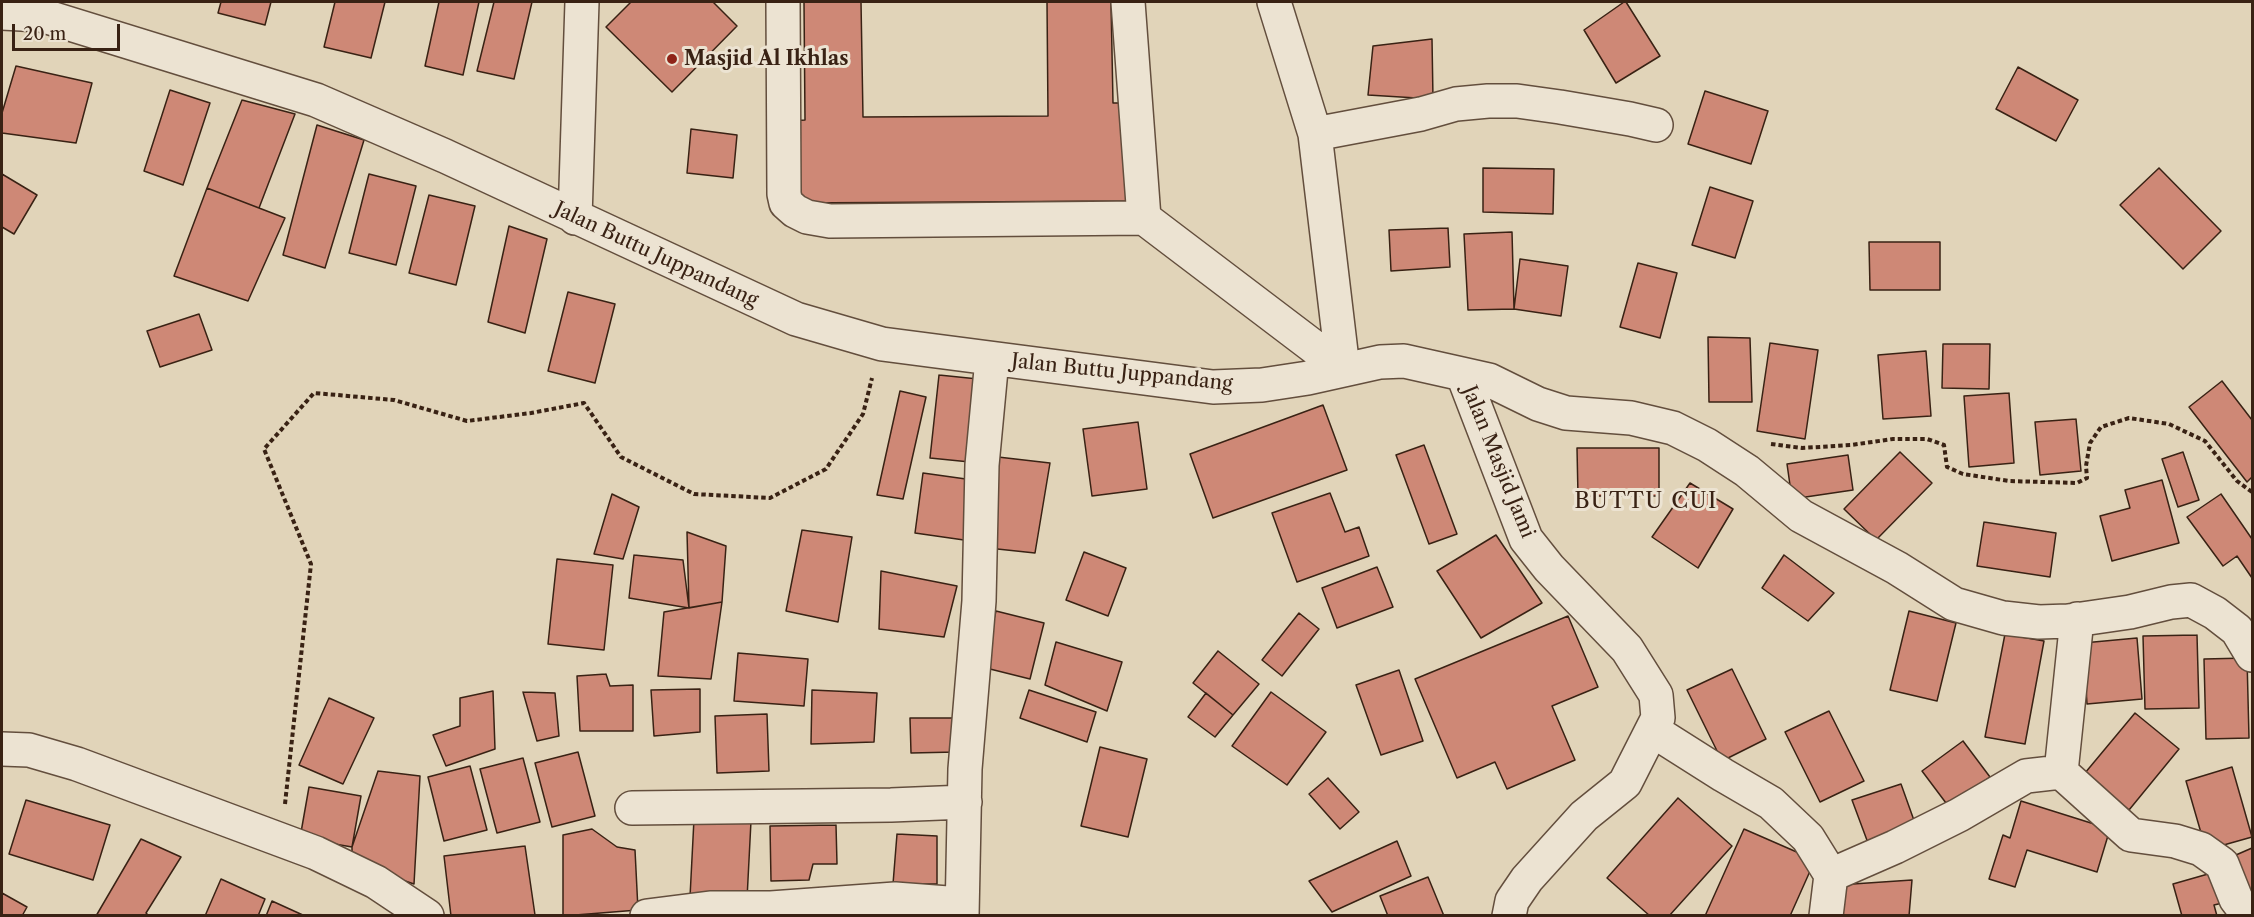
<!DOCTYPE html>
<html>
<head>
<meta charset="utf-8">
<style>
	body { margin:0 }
	#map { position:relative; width:2254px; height:917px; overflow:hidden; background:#e1d4b9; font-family:"Libre Caslon Text",serif }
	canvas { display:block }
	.frame { position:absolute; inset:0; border:3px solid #392214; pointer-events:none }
	.scale { position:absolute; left:12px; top:24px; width:108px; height:27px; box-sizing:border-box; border:3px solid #392214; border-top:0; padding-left:8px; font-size:18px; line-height:21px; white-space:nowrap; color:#392214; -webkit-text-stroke:4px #ece3d2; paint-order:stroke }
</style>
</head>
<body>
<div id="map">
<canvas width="2254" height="917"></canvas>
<div class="frame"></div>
<div class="scale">20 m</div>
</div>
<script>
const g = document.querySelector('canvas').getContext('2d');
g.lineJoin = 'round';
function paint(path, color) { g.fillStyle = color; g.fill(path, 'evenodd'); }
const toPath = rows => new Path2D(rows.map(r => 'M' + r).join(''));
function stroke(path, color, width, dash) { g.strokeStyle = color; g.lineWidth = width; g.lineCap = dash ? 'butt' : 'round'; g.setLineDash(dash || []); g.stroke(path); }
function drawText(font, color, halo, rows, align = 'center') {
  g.font = font + ' "Libre Caslon Text",serif'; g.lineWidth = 6; g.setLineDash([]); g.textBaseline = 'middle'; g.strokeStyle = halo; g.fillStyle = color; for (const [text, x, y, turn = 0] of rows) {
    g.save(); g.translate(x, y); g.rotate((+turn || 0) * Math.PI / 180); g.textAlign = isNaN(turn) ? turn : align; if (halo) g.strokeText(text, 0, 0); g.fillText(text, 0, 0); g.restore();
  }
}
const building = toPath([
	[221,2,271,2,265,25,218,13,221,2],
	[335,2,385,2,371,58,324,47,335,2],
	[439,2,479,2,463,75,425,66,439,2],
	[494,2,532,2,514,79,477,71,494,2],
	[631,2,713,2,737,26,672,92,606,27,631,2],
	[804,2,861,2,863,117,1048,116,1047,2,1111,2,1113,103,1125,103,1126,201,791,203,790,121,805,120,804,2],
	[1624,2,1626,2,1660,56,1616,83,1584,30,1624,2],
	[1432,39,1433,99,1368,95,1373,46,1432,39],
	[16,66,92,83,76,143,2,133,2,113,16,66],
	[2018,67,2078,100,2056,141,1996,109,2018,67],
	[170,90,210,103,183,185,144,171,170,90],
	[1705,91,1768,111,1751,164,1688,144,1705,91],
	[242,100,295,114,259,208,207,188,242,100],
	[317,125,364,140,325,268,283,255,317,125],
	[691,129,737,135,733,178,687,173,691,129],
	[1483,168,1554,169,1553,214,1483,212,1483,168],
	[2159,168,2221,231,2183,269,2120,205,2159,168],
	[2,174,37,195,14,234,2,227,2,174],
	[369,174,416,186,396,265,349,253,369,174],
	[1710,187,1753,201,1735,258,1692,245,1710,187],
	[207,188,285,218,248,301,174,276,207,188],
	[429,195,475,206,456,285,409,273,429,195],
	[509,226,547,239,525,333,488,322,509,226],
	[1448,228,1450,267,1391,271,1389,230,1448,228],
	[1512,232,1514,309,1468,310,1464,234,1512,232],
	[1869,242,1940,242,1940,290,1870,290,1869,242],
	[1520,259,1568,266,1561,316,1514,309,1520,259],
	[1638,263,1677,273,1660,338,1620,327,1638,263],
	[568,292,615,304,595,383,548,371,568,292],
	[199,314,212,350,160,367,147,331,199,314],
	[1708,337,1750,338,1752,402,1709,402,1708,337],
	[1770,343,1818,350,1805,439,1757,431,1770,343],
	[1943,344,1990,344,1989,389,1942,388,1943,344],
	[1926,351,1931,416,1883,419,1878,355,1926,351],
	[939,375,978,379,970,462,930,458,939,375],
	[2222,381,2252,420,2252,477,2247,482,2189,407,2222,381],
	[900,391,926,397,903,499,877,495,900,391],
	[2009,393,2014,463,1969,467,1964,396,2009,393],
	[1323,405,1347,470,1213,518,1190,454,1323,405],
	[2076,419,2081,471,2040,475,2035,422,2076,419],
	[1138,422,1147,489,1092,496,1083,429,1138,422],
	[1424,445,1457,534,1429,544,1396,455,1424,445],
	[1577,448,1659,448,1659,496,1578,496,1577,448],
	[1900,452,1932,483,1876,540,1844,509,1900,452],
	[2183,452,2199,500,2178,507,2162,459,2183,452],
	[1848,455,1853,490,1792,499,1787,464,1848,455],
	[998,457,1050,463,1035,553,988,548,998,457],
	[923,473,973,480,964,540,915,533,923,473],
	[2162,480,2179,543,2112,561,2100,516,2130,508,2125,490,2162,480],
	[1690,483,1733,509,1698,568,1652,537,1690,483],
	[1330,493,1345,532,1359,527,1369,556,1297,582,1272,513,1330,493],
	[612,494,639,507,623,559,594,554,612,494],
	[2221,494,2252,539,2252,578,2237,556,2223,566,2187,517,2221,494],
	[1984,522,2056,533,2050,577,1977,566,1984,522],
	[802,530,852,537,838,622,786,611,802,530],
	[687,532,726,546,722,602,689,608,687,532],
	[1496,535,1542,603,1481,638,1437,571,1496,535],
	[1084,552,1126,568,1108,616,1066,600,1084,552],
	[634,555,683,560,689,608,629,598,634,555],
	[1784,555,1834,593,1808,621,1762,588,1784,555],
	[557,559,613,565,604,650,548,644,557,559],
	[1377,567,1393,607,1337,628,1322,588,1377,567],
	[881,571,957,586,944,637,879,629,881,571],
	[722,602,711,679,658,676,664,612,722,602],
	[996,611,1044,623,1030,679,982,667,996,611],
	[1909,611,1956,623,1937,701,1890,690,1909,611],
	[1299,613,1319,629,1282,676,1262,660,1299,613],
	[1568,616,1598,687,1552,706,1575,760,1507,789,1495,762,1457,778,1415,679,1568,616],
	[2005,634,2044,641,2025,744,1985,737,2005,634],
	[2197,635,2199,708,2145,709,2143,636,2197,635],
	[2137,638,2142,699,2087,704,2083,643,2137,638],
	[1056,642,1122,662,1107,711,1045,685,1056,642],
	[1218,651,1259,684,1233,715,1193,683,1218,651],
	[738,653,808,659,804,706,734,701,738,653],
	[2247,658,2249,738,2206,739,2204,659,2247,658],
	[1732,669,1766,739,1722,761,1687,690,1732,669],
	[1399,670,1423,741,1381,755,1356,685,1399,670],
	[606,674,610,686,633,685,633,731,580,731,577,676,606,674],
	[700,689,700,732,654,736,651,690,700,689],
	[812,690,877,693,874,742,811,744,812,690],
	[1029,690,1096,712,1087,742,1020,718,1029,690],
	[493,691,495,749,446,766,433,735,460,726,460,698,493,691],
	[523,692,555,693,559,736,537,741,523,692],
	[1271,692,1326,732,1287,785,1232,746,1271,692],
	[1206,693,1233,715,1215,737,1188,717,1206,693],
	[329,698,374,718,343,784,299,765,329,698],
	[1829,711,1864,781,1820,802,1785,732,1829,711],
	[2135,713,2179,749,2129,810,2085,773,2135,713],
	[767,714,769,771,717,773,715,716,767,714],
	[910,718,956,718,956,752,911,753,910,718],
	[1963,741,1990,777,1949,807,1922,771,1963,741],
	[1100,747,1147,759,1128,837,1081,826,1100,747],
	[578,752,595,816,552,827,535,763,578,752],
	[523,758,540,822,497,833,480,769,523,758],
	[470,766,487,830,444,841,428,777,470,766],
	[2232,767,2252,837,2206,850,2186,781,2232,767],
	[378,771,420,776,414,884,352,863,352,847,378,771],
	[1328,778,1359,812,1340,829,1309,794,1328,778],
	[1901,784,1916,826,1868,843,1852,800,1901,784],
	[309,787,361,796,352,847,300,838,309,787],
	[1678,798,1732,846,1669,916,1650,916,1607,878,1678,798],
	[26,800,110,825,93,880,9,854,26,800],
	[2021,801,2110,829,2097,872,2027,850,2015,887,1989,879,2003,835,2010,838,2021,801],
	[694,819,751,821,747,899,690,897,694,819],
	[836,825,837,864,813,864,809,880,771,881,770,826,836,825],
	[592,829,617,847,635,850,638,910,563,916,563,835,592,829],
	[1744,829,1815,860,1790,916,1705,916,1744,829],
	[897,834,937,836,937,884,893,884,897,834],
	[141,839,181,857,146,913,149,916,96,916,141,839],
	[1397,841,1411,876,1332,912,1309,881,1397,841],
	[525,846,535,915,451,916,444,856,525,846],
	[2252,848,2252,900,2229,858,2252,848],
	[2222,870,2231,901,2214,905,2217,916,2182,916,2173,884,2222,870],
	[1428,877,1444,916,1388,916,1380,896,1428,877],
	[221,879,265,899,258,916,205,916,221,879],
	[1912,880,1909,916,1834,916,1838,885,1912,880],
	[2,893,27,907,22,916,2,916,2,893],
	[272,901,305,916,266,916,272,901]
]);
const path = toPath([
	[1771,444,1802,448,1851,445,1893,439,1927,439,1944,445,1947,467,1963,474,2009,481,2077,483,2087,478,2086,466,2090,443,2101,427,2129,418,2169,424,2205,441,2237,481,2252,492],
	[285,804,311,564,264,449,314,393,394,400,467,421,531,413,584,403,621,457,694,494,770,498,826,469,863,414,872,378]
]);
const minor = toPath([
	[783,2,784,194,786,203,795,211,807,217,830,221,1144,218],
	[1128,2,1144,218,1343,369],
	[1274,2,1315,134,1343,369],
	[2,13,41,15,316,100,445,156,796,319,882,344,1213,387,1262,385,1308,378,1380,362,1404,361,1489,380,1538,404,1566,413,1631,418,1673,428,1707,445,1747,471,1801,516,1897,568,1954,604,2003,618,2039,622,2068,621,2130,612,2171,602,2191,600,2215,613,2237,630,2252,655],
	[1315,134,1421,114,1456,104,1488,101,1517,101,1560,107,1630,119,1656,125],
	[575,218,582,2],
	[1463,375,1526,539,1549,568,1627,649,1656,695,1658,718,1625,783,1584,816,1527,879,1512,901,1509,916],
	[1652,730,1723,775,1771,803,1808,838,1831,875,1826,916],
	[2,749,29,750,77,764,316,853,376,882,427,916],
	[2061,772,2131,835,2175,841,2201,849,2222,864,2236,899,2249,916],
	[632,808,891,805,965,802],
	[1831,875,1895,847,1959,815,2026,776,2061,772,2077,619],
	[647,916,710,908,771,908,895,899,961,904],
	[962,916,965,769,979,601,982,465,992,359]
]);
const markers = [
	[672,59,6,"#8f2418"]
];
const poiNames = [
	["Masjid Al Ikhlas",684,59]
];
const streetNames = [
	["Jalan Buttu Juppandang",656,255,25],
	["Jalan Buttu Juppandang",1122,373,6],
	["Jalan Masjid Jami",1498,462,68]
];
const quarterNames = [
	["BUTTU CUI",1646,502]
];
paint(building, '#ce8876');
stroke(building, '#392214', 1.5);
stroke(minor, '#634e3d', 36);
stroke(path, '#392214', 4, [4.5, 3]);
stroke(minor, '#ece3d2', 33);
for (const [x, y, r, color] of markers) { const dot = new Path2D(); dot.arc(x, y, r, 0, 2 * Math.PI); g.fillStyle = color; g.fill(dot); stroke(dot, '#ece3d2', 2); }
drawText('bold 20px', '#392214', '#ece3d2', poiNames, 'left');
drawText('20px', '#392214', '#ece3d2', streetNames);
g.letterSpacing = '1.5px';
drawText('22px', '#392214', '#ece3d2', quarterNames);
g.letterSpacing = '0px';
</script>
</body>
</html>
